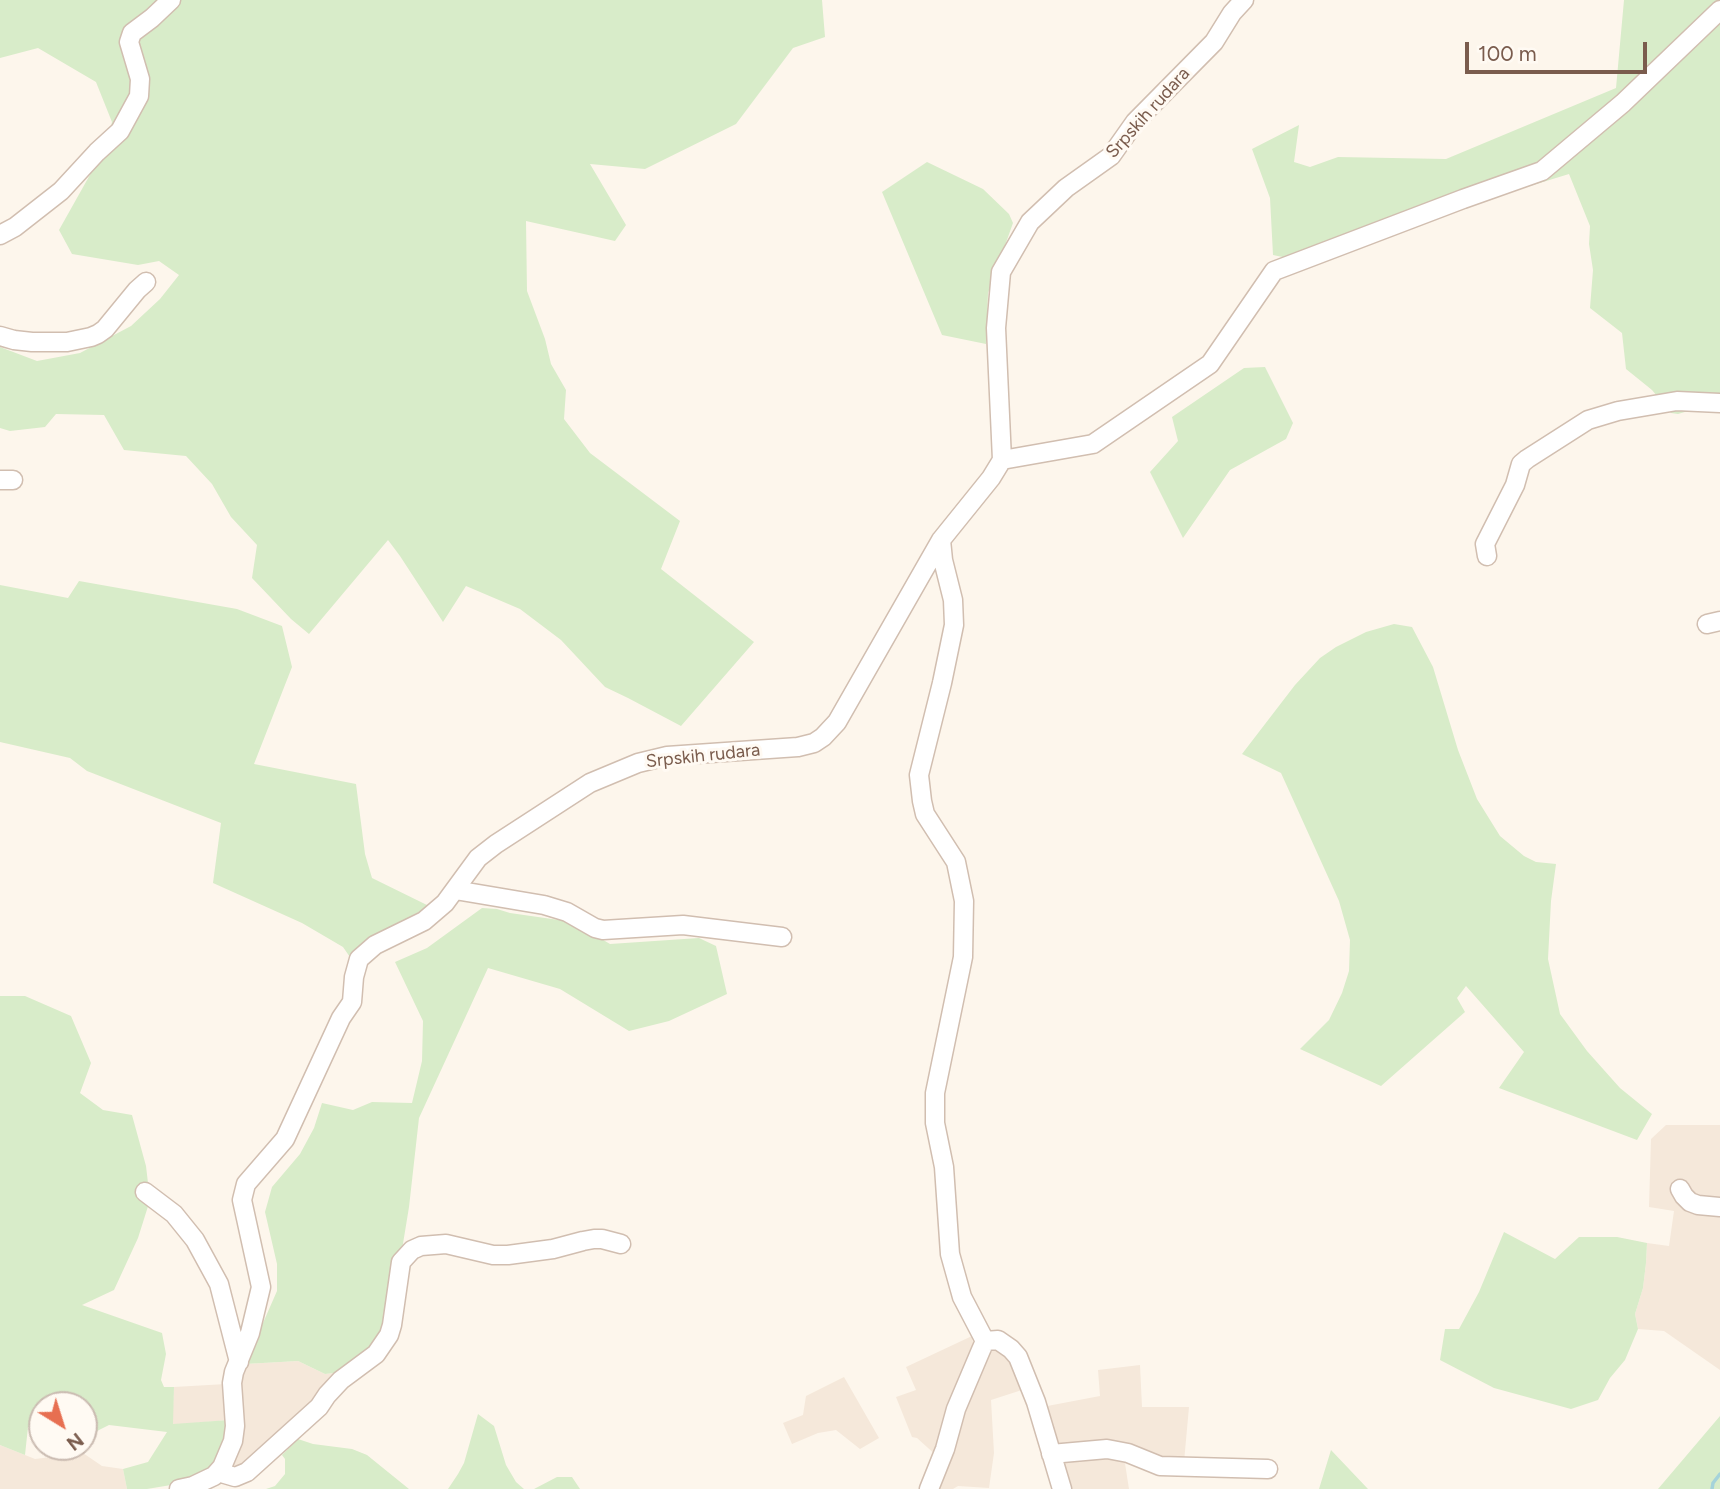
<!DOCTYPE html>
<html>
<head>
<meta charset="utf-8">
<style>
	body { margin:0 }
	#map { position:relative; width:1720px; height:1489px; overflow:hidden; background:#fdf6ec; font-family:Figtree,sans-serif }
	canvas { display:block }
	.north { position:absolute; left:28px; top:1391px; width:70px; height:70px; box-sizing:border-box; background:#fffaf3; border:2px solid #cabbb1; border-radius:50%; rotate:142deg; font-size:19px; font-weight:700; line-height:28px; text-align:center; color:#7a5c4d }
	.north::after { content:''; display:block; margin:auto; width:24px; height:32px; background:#e76f51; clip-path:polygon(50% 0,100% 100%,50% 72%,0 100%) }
	.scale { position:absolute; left:1465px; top:42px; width:182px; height:32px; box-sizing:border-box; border:4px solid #7a5c4d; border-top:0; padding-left:9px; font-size:21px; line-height:24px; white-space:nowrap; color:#7a5c4d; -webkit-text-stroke:5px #fffaf3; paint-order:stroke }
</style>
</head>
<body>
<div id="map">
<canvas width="1720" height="1489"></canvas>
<div class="north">N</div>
<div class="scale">100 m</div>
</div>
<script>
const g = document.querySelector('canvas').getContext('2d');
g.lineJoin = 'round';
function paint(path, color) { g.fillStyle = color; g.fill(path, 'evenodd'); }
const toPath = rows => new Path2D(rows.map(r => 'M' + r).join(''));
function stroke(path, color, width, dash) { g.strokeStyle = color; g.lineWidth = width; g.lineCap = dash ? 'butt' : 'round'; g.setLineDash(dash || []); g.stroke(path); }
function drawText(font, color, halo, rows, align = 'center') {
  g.font = font + ' Figtree,sans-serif'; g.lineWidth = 6; g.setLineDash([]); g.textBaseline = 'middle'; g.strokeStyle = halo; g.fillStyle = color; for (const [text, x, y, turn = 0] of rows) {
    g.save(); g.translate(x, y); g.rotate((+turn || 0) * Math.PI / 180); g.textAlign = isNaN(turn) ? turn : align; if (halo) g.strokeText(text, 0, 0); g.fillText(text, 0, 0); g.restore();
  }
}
const residential = toPath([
	[1666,1125,1720,1125,1720,1370,1664,1331,1638,1329,1635,1314,1643,1288,1646,1263,1647,1243,1669,1246,1674,1211,1649,1207,1651,1139],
	[972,1336,974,1349,938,1457,917,1438,912,1437,896,1397,916,1390,906,1367],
	[993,1347,1005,1350,1025,1389,991,1400,994,1453,989,1488,958,1486,953,1489,934,1489,984,1355],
	[298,1361,325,1374,344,1372,316,1403,243,1470,230,1469,237,1384,245,1364],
	[1140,1365,1142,1407,1189,1407,1184,1462,1055,1450,1042,1407,1100,1396,1098,1370],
	[844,1377,879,1438,860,1449,836,1430,818,1433,792,1444,783,1423,803,1415,806,1396],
	[226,1384,229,1420,172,1425,174,1387],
	[0,1445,35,1459,83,1453,102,1466,123,1469,127,1489,0,1489],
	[1124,1457,1129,1489,1066,1489,1061,1458]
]);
const green = toPath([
	[0,0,822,0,825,37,793,48,736,124,645,169,590,164,626,225,615,241,526,221,527,291,545,339,551,364,566,390,564,419,590,453,680,521,661,569,754,642,681,726,628,698,605,687,561,640,520,609,466,586,443,622,400,556,388,540,309,634,291,619,252,578,257,545,231,517,212,484,186,456,124,450,104,415,56,414,45,427,10,431,0,428,0,347,37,361,80,353,131,326,160,299,179,275,159,261,138,265,72,254,59,230,105,148,112,122,96,82,38,48,0,58],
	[1624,0,1720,0,1720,406,1705,406,1678,414,1671,413,1652,390,1626,369,1622,333,1590,308,1593,270,1589,244,1590,226,1569,174,1292,259,1273,255,1270,198,1252,149,1299,125,1294,162,1310,167,1338,157,1446,159,1616,88],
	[927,162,983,189,1009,214,1013,223,988,293,986,344,942,335,882,192],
	[1265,367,1293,423,1286,439,1230,470,1183,538,1150,472,1178,441,1172,417,1244,368],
	[79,581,237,609,282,626,292,667,254,764,356,784,365,854,372,878,429,906,359,947,352,960,343,947,302,923,213,883,221,823,87,771,70,758,0,742,0,585,68,598],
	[1394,624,1412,627,1433,667,1458,750,1477,799,1500,836,1524,856,1536,862,1556,864,1551,901,1548,959,1560,1014,1587,1051,1620,1088,1652,1114,1637,1140,1499,1088,1524,1052,1466,986,1457,998,1465,1012,1381,1086,1300,1049,1329,1020,1342,993,1349,971,1350,940,1339,901,1281,773,1242,754,1295,685,1320,658,1336,647,1366,632],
	[482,908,497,909,510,913,573,922,610,944,699,938,716,946,727,994,669,1021,629,1031,560,989,488,968,419,1118,409,1207,391,1317,373,1349,344,1372,325,1374,298,1361,245,1364,277,1291,277,1264,265,1212,272,1187,300,1154,314,1128,322,1103,353,1110,372,1102,412,1103,422,1061,423,1021,395,962,427,948],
	[0,996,25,996,71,1016,91,1063,80,1093,103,1110,132,1115,146,1166,150,1200,138,1238,114,1290,82,1305,162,1333,166,1354,161,1380,164,1387,174,1387,173,1424,229,1420,224,1451,201,1480,147,1489,127,1489,123,1469,148,1462,167,1432,109,1425,97,1431,85,1430,84,1438,84,1405,42,1405,42,1429,28,1427,25,1455,0,1445],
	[1504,1232,1555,1259,1579,1237,1617,1237,1647,1243,1646,1263,1643,1288,1635,1314,1638,1329,1625,1360,1610,1378,1598,1400,1571,1409,1494,1388,1440,1360,1445,1329,1459,1329,1479,1292],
	[478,1414,494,1426,506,1465,516,1482,524,1489,448,1489,458,1474,464,1463],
	[1720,1416,1720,1489,1658,1489],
	[298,1439,313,1444,352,1449,367,1455,409,1489,266,1489,275,1486,285,1474,285,1459,282,1455],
	[1331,1450,1368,1489,1319,1489],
	[557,1477,572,1477,580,1489,534,1489]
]);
const stream = toPath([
	[1712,1489,1713,1483,1720,1474]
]);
const minor = toPath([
	[0,235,15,227,61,191,97,152,120,131,139,96,140,79,129,42,132,33,152,18,171,0],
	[0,336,14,340,32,342,67,342,91,337,98,334,105,329,137,290,146,282],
	[1002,460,1093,444,1210,364,1274,271,1463,199,1542,171,1623,103,1720,10],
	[0,480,13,480],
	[941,540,943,560,953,600,954,625,942,683,919,775,922,801,925,814,956,862,964,901,963,957,935,1093,935,1123,944,1167,950,1254,962,1297,985,1341],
	[1487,556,1485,544,1515,485,1521,464,1527,459,1588,420,1618,411,1677,401,1720,403],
	[1707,624,1720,621],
	[455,890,544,905,567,912,595,928,603,930,683,925,782,937],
	[1680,1189,1684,1196,1690,1202,1698,1205,1720,1207],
	[145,1192,174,1214,195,1240,219,1284,239,1362],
	[1051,1454,1107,1449,1128,1453,1160,1466,1268,1469],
	[218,1472,235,1477,247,1472,319,1407,327,1395,341,1380,376,1354,389,1335,392,1325,401,1262,412,1250,421,1246,446,1244,493,1255,508,1255,553,1249,583,1241,594,1239,602,1239,621,1244],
	[179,1489,193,1486,214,1476,222,1467,233,1441,235,1426,232,1383,234,1372,250,1333,261,1287,242,1200,246,1184,285,1139,341,1018,352,1002,354,977,359,959,375,945,424,921,445,903,478,858,496,844,590,783,638,763,667,756,798,747,814,743,823,737,837,722,941,540,991,478,1002,460,996,328,1001,272,1030,222,1066,188,1111,156,1135,122,1214,42,1232,13,1244,0],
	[929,1489,945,1449,956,1409,981,1350,985,1341,998,1340,1011,1349,1018,1357,1036,1402,1062,1489]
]);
const streetNames = [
	["Srpskih rudara",1148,113,-48],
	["Srpskih rudara",703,756,-6]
];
paint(residential, '#f5e8da');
paint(green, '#d8ecc9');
stroke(stream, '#a5d3da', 3.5);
stroke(minor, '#d1beb0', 21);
stroke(minor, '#fff', 18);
drawText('18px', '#7a5c4d', '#fffaf3', streetNames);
</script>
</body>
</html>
